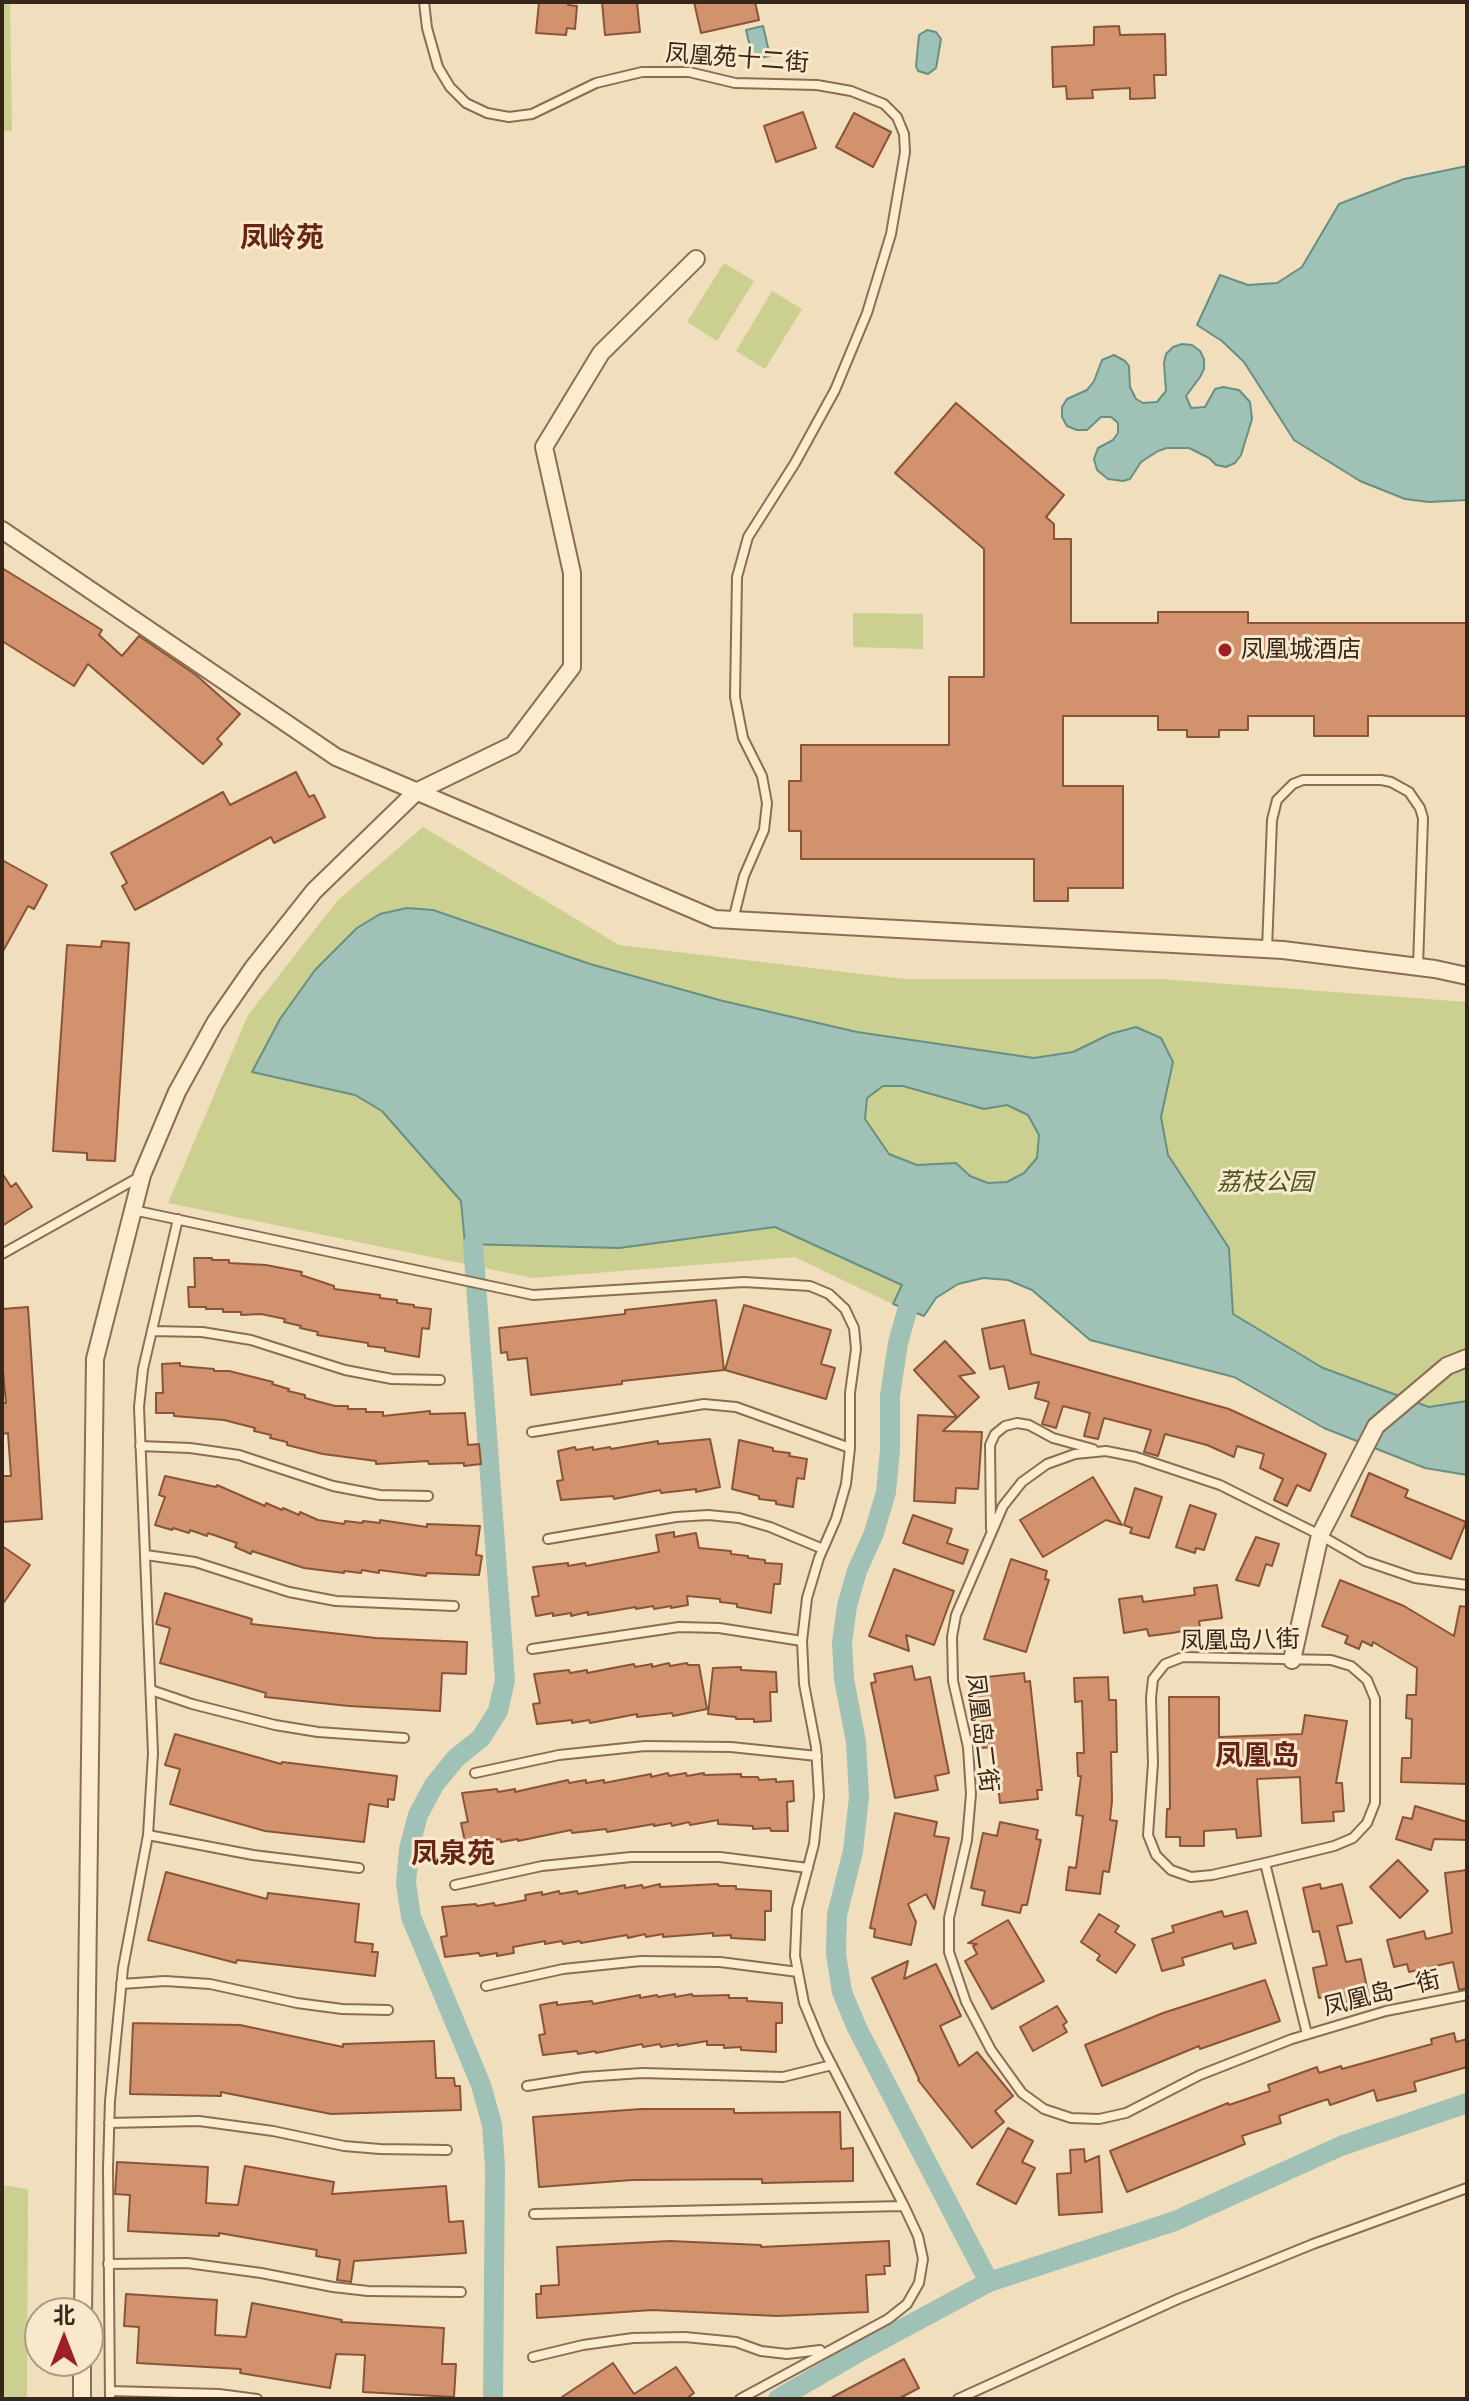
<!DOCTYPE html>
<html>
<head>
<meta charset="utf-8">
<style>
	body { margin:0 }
	#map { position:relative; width:1469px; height:2401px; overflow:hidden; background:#f1debc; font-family:"PT Serif","Noto Sans SC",serif }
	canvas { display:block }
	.frame { position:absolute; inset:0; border:4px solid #37271a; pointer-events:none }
	.north { position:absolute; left:24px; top:2297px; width:80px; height:80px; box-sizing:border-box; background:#f8e9cc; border:2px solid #ab9b85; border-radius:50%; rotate:0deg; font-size:22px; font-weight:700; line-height:32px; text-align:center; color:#37271a }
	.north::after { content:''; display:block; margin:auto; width:28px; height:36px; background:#9d1f27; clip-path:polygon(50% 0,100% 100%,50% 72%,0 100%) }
</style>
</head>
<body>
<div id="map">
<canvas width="1469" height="2401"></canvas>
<div class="frame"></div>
<div class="north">北</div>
</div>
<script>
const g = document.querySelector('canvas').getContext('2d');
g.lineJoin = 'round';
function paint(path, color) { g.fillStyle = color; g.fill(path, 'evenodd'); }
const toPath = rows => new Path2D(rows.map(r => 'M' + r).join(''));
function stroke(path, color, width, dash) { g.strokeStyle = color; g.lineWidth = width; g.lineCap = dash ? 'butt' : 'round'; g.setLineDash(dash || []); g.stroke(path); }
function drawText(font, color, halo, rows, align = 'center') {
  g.font = font + ' "PT Serif","Noto Sans SC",serif'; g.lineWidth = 6; g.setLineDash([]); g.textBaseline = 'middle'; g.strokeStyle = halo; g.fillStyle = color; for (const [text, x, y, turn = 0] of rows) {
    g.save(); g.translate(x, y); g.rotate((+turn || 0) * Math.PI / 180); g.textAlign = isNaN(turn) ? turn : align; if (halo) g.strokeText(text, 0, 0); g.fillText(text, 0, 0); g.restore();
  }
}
const green = toPath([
	[2,2,10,2,12,131,2,130],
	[724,263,754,281,717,341,687,322],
	[772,291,802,309,765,369,736,351],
	[853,613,923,614,923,649,853,647],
	[423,827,619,945,904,979,1161,979,1467,1002,1467,1475,1425,1468,1324,1428,1234,1377,1090,1340,1032,1290,1008,1280,983,1278,958,1284,936,1298,924,1316,907,1311,795,1257,533,1278,168,1203,248,1015,338,900],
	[2,2185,28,2189,27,2399,2,2399]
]);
const water = toPath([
	[763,26,770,56,753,59,746,30,763,26],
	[927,30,936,32,941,39,936,68,928,74,918,71,916,66,919,35,927,30],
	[1467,166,1467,500,1429,502,1405,499,1360,481,1294,440,1244,362,1222,341,1197,325,1220,275,1248,285,1277,283,1302,267,1339,204,1404,179,1467,166],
	[1182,344,1192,345,1200,351,1204,359,1204,369,1200,377,1186,396,1191,408,1205,407,1215,389,1223,387,1239,390,1250,402,1252,419,1241,455,1235,463,1226,467,1216,465,1209,458,1189,448,1167,448,1158,451,1141,462,1130,479,1123,481,1108,479,1097,470,1094,459,1098,448,1113,440,1118,433,1118,423,1111,417,1101,417,1087,430,1077,430,1067,426,1062,417,1062,407,1067,399,1087,390,1094,381,1102,360,1114,355,1125,361,1129,366,1130,387,1136,399,1143,403,1157,402,1166,391,1164,363,1166,354,1173,347,1182,344],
	[407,908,433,910,590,964,723,1001,857,1032,1034,1058,1073,1052,1110,1034,1136,1027,1161,1038,1173,1062,1161,1117,1168,1155,1229,1248,1233,1314,1323,1368,1429,1407,1467,1401,1467,1475,1425,1468,1324,1428,1234,1377,1090,1340,1032,1290,1008,1280,983,1278,958,1284,936,1298,924,1316,893,1304,902,1285,775,1227,619,1248,465,1244,461,1201,382,1111,355,1095,252,1072,280,1019,315,970,357,928,380,914,407,908],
	[883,1086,903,1086,984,1109,1007,1105,1028,1115,1039,1135,1037,1158,1024,1173,1007,1182,988,1183,970,1176,956,1163,917,1165,889,1154,865,1119,867,1098,883,1086]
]);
const canal = toPath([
	[473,1244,505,1680,498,1711,481,1738,456,1758,434,1785,418,1815,409,1849,406,1883,411,1917,481,2085,492,2125,495,2166,493,2399],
	[907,1311,898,1343,890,1396,890,1450,886,1492,874,1533,857,1571,847,1606,842,1643,844,1679,856,1742,859,1797,853,1851,837,1915,836,1954,842,1992,857,2028,989,2282],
	[778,2399,859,2352,989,2282,1175,2221,1341,2146,1467,2103]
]);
const building = toPath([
	[539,2,569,2,568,5,577,6,575,29,567,28,566,35,536,33,539,2],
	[602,2,637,2,640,32,605,35,602,2],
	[694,2,755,2,759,20,701,33,694,2],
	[1119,26,1120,35,1165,34,1166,75,1154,75,1155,98,1130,99,1130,88,1092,90,1093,98,1067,99,1066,86,1053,87,1052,47,1094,45,1094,27,1119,26],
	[803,112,816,148,776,162,764,126,803,112],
	[854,113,891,132,873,167,836,147,854,113],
	[956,403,1064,495,1046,517,1054,524,1054,539,1071,539,1071,623,1158,623,1158,612,1248,612,1248,623,1467,623,1467,716,1368,716,1368,736,1314,736,1314,716,1248,716,1248,730,1219,730,1219,737,1187,737,1187,730,1158,730,1158,716,1063,716,1063,786,1123,786,1123,888,1068,888,1068,901,1034,901,1034,859,801,859,801,831,789,831,789,781,801,781,801,745,949,745,949,677,984,677,984,549,895,473,956,403],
	[2,568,102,630,99,635,122,656,139,636,196,675,240,714,217,739,222,744,203,764,88,664,74,686,2,641,2,568],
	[296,772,309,797,314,795,325,817,274,843,271,837,135,910,122,886,127,883,111,853,223,792,230,805,296,772],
	[2,860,47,885,34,909,28,906,2,953,2,860],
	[102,941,129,943,115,1161,87,1160,87,1153,53,1151,67,945,101,947,102,941],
	[2,1173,11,1187,16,1183,32,1207,2,1226,2,1173],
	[194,1258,212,1258,212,1260,229,1260,229,1263,266,1265,302,1272,301,1275,334,1286,334,1289,380,1295,380,1298,397,1300,397,1303,414,1305,414,1307,431,1309,429,1329,422,1328,419,1357,385,1351,385,1348,368,1346,368,1343,317,1335,318,1332,300,1328,301,1326,284,1322,285,1319,261,1314,241,1315,241,1312,223,1312,223,1309,206,1309,206,1307,189,1307,188,1287,195,1287,194,1258],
	[716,1300,724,1370,622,1381,622,1384,531,1395,527,1358,508,1360,507,1352,501,1353,499,1328,625,1314,625,1310,716,1300],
	[744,1305,831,1330,821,1364,835,1368,826,1399,725,1370,744,1305],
	[28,1307,42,1519,2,1522,2,1476,11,1476,8,1433,2,1434,2,1403,6,1403,2,1360,2,1309,28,1307],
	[1024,1320,1031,1354,1229,1409,1326,1454,1310,1491,1297,1485,1287,1506,1274,1500,1283,1479,1260,1468,1264,1454,1237,1446,1234,1457,1207,1445,1165,1434,1158,1456,1144,1452,1151,1430,1104,1418,1098,1439,1084,1436,1090,1413,1063,1406,1056,1428,1042,1424,1049,1402,1035,1398,1039,1382,1009,1389,1004,1366,990,1369,982,1329,1024,1320],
	[945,1341,975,1373,959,1376,979,1397,943,1431,982,1432,978,1489,956,1488,955,1503,914,1501,918,1415,957,1417,914,1370,945,1341],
	[180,1363,180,1366,214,1369,214,1371,229,1371,273,1382,272,1384,289,1389,288,1391,305,1395,305,1398,335,1406,348,1406,348,1409,366,1409,366,1412,383,1412,383,1416,430,1411,430,1414,465,1413,468,1445,479,1444,481,1464,464,1466,464,1463,429,1464,428,1461,376,1464,376,1461,323,1454,287,1445,287,1442,270,1438,271,1435,254,1431,255,1428,224,1420,174,1416,174,1413,156,1413,156,1393,163,1393,162,1364,180,1363],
	[710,1439,720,1487,696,1492,696,1489,661,1493,660,1490,614,1499,613,1496,561,1500,557,1481,563,1480,558,1451,575,1447,576,1450,593,1447,593,1450,610,1447,611,1449,658,1441,658,1444,710,1439],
	[739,1440,773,1448,773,1451,790,1453,789,1456,807,1459,804,1479,797,1478,793,1507,776,1504,776,1501,759,1499,759,1496,732,1489,739,1440],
	[1369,1473,1408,1490,1405,1497,1466,1522,1451,1559,1351,1516,1369,1473],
	[165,1476,216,1487,217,1485,265,1506,266,1503,282,1510,283,1508,299,1515,300,1512,318,1520,344,1524,345,1521,362,1523,363,1521,380,1523,380,1520,427,1527,427,1524,480,1526,476,1555,482,1556,479,1575,427,1573,426,1576,379,1570,379,1573,362,1570,361,1573,344,1571,344,1573,304,1568,252,1551,251,1554,235,1547,237,1543,208,1533,207,1536,190,1530,189,1533,173,1528,172,1530,155,1525,165,1497,159,1495,165,1476],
	[1093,1477,1122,1525,1106,1520,1043,1557,1020,1520,1093,1477],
	[1135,1488,1162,1497,1149,1538,1130,1533,1132,1528,1124,1525,1135,1488],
	[1190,1505,1216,1514,1204,1550,1196,1548,1195,1553,1176,1547,1190,1505],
	[913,1515,952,1529,947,1543,968,1550,963,1564,903,1543,913,1515],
	[674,1532,674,1537,696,1533,699,1548,731,1551,731,1554,748,1556,748,1558,765,1560,765,1563,782,1564,780,1584,774,1584,771,1613,737,1607,737,1604,720,1602,720,1599,687,1596,688,1605,671,1608,671,1606,654,1609,653,1606,636,1609,636,1607,588,1615,588,1612,571,1616,571,1613,553,1616,553,1613,536,1616,532,1597,539,1596,533,1567,568,1563,568,1566,585,1563,586,1566,659,1552,656,1535,674,1532],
	[1256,1537,1279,1544,1272,1566,1266,1564,1259,1586,1236,1580,1256,1537],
	[2,1546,30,1565,2,1605,2,1546],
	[1011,1559,1047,1571,1045,1579,1049,1580,1026,1652,984,1639,1011,1559],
	[894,1569,954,1591,934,1645,906,1635,909,1651,869,1636,894,1569],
	[1340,1580,1404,1606,1454,1636,1460,1606,1467,1607,1467,1784,1401,1782,1402,1758,1411,1758,1412,1719,1406,1718,1407,1695,1416,1695,1417,1668,1373,1642,1372,1646,1362,1641,1359,1649,1345,1643,1348,1636,1322,1626,1340,1580],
	[1217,1585,1222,1618,1199,1621,1200,1628,1172,1633,1149,1636,1147,1629,1124,1633,1119,1599,1142,1596,1143,1602,1195,1595,1194,1588,1217,1585],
	[165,1593,252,1619,251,1624,376,1638,467,1642,466,1674,442,1673,440,1711,349,1706,265,1697,266,1693,160,1663,170,1628,156,1624,165,1593],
	[669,1663,670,1666,687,1663,688,1665,699,1665,707,1709,673,1716,672,1713,637,1717,637,1714,590,1723,589,1720,572,1723,572,1720,537,1724,533,1704,540,1703,534,1674,569,1670,570,1673,587,1670,587,1673,634,1664,635,1667,652,1664,652,1667,669,1663],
	[912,1666,915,1680,930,1677,949,1773,935,1776,938,1790,895,1798,871,1683,876,1682,874,1674,912,1666],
	[741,1667,741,1670,776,1672,777,1692,770,1692,771,1721,754,1722,754,1719,736,1719,736,1717,708,1714,713,1668,741,1667],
	[1024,1673,1025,1682,1030,1681,1042,1790,1037,1790,1038,1799,1000,1803,994,1747,979,1748,972,1693,987,1692,986,1677,1024,1673],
	[1108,1677,1109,1700,1116,1700,1117,1752,1111,1752,1112,1801,1110,1820,1117,1821,1109,1872,1103,1871,1100,1894,1066,1890,1069,1867,1076,1868,1083,1816,1076,1815,1081,1776,1078,1776,1077,1753,1084,1753,1082,1701,1075,1702,1074,1678,1108,1677],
	[1169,1697,1219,1697,1219,1737,1302,1734,1305,1715,1347,1721,1336,1783,1342,1783,1344,1811,1333,1812,1334,1821,1302,1823,1300,1777,1257,1779,1261,1836,1237,1838,1236,1829,1204,1831,1204,1846,1180,1846,1180,1837,1166,1837,1167,1809,1170,1809,1169,1697],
	[175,1734,281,1764,282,1762,397,1776,394,1800,388,1799,388,1807,369,1804,364,1842,265,1831,170,1804,180,1769,165,1765,175,1734],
	[668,1773,669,1776,686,1773,687,1776,704,1773,704,1775,741,1774,741,1777,758,1777,759,1780,776,1779,776,1782,793,1781,794,1801,787,1802,788,1831,771,1831,770,1828,753,1829,753,1826,718,1824,718,1820,690,1825,689,1822,672,1826,671,1823,654,1826,654,1824,607,1832,606,1829,572,1833,571,1830,518,1841,518,1839,501,1842,500,1839,483,1842,482,1839,465,1842,461,1823,468,1822,462,1793,497,1789,498,1792,515,1789,515,1792,568,1780,569,1783,586,1780,586,1783,604,1780,604,1783,651,1774,651,1777,668,1773],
	[1415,1806,1467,1822,1467,1840,1434,1839,1431,1850,1396,1839,1403,1817,1412,1819,1415,1806],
	[895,1813,937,1822,934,1836,949,1838,934,1909,926,1894,908,1904,916,1922,911,1945,874,1937,875,1929,870,1928,895,1813],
	[1000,1822,1038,1830,1036,1839,1041,1840,1027,1905,1022,1905,1020,1913,982,1905,985,1891,971,1888,983,1833,997,1836,1000,1822],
	[1398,1860,1428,1891,1400,1918,1370,1887,1398,1860],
	[1467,1870,1467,1988,1459,1990,1453,1962,1409,1972,1407,1964,1394,1967,1387,1940,1424,1931,1426,1939,1452,1933,1445,1873,1467,1870],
	[166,1872,267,1899,268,1893,359,1904,355,1942,373,1944,372,1952,378,1952,375,1976,237,1960,236,1963,148,1940,166,1872],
	[660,1884,660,1887,718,1884,719,1886,736,1886,736,1889,771,1891,771,1911,765,1911,765,1940,731,1938,731,1935,713,1936,713,1933,663,1937,663,1934,646,1937,645,1934,628,1938,627,1935,581,1943,580,1941,563,1944,562,1941,545,1944,545,1941,513,1947,514,1953,497,1956,497,1953,480,1956,479,1953,445,1957,441,1937,447,1936,442,1907,476,1904,477,1906,494,1903,495,1906,526,1900,525,1895,542,1892,542,1895,559,1891,560,1894,577,1891,578,1894,625,1885,625,1888,642,1885,643,1888,660,1884],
	[1320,1884,1321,1889,1342,1884,1352,1923,1337,1926,1346,1962,1361,1959,1369,1997,1345,2002,1343,1993,1319,1998,1313,1968,1327,1965,1319,1931,1313,1932,1303,1888,1320,1884],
	[1222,1911,1224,1917,1247,1911,1256,1943,1234,1949,1232,1943,1182,1958,1184,1965,1162,1971,1152,1939,1174,1932,1172,1926,1222,1911],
	[1099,1914,1119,1926,1115,1932,1135,1945,1116,1973,1097,1960,1100,1955,1081,1942,1099,1914],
	[1008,1920,1044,1981,992,2009,965,1961,977,1954,973,1946,977,1944,968,1943,1008,1920],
	[908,1961,904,1979,936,1964,961,2016,940,2026,959,2066,977,2052,1013,2096,995,2111,1004,2122,972,2148,918,2080,919,2079,872,1978,908,1961],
	[1265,1980,1280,2021,1200,2049,1199,2046,1102,2086,1085,2045,1163,2013,1265,1980],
	[675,1994,675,1997,692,1994,693,1996,729,1995,729,1998,747,1998,747,2001,782,2003,782,2023,776,2023,776,2052,741,2050,741,2047,724,2048,724,2045,707,2045,707,2041,678,2046,678,2044,661,2047,660,2044,643,2047,642,2044,596,2053,595,2051,578,2054,577,2051,543,2055,539,2035,545,2034,540,2005,557,2002,557,2005,592,2001,593,2004,640,1995,640,1998,657,1995,658,1997,675,1994],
	[1057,2006,1067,2022,1063,2025,1067,2032,1033,2051,1020,2027,1057,2006],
	[133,2023,240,2025,343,2047,343,2044,434,2041,436,2078,454,2078,455,2086,460,2086,461,2110,331,2114,221,2092,221,2096,130,2094,133,2023],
	[1454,2033,1456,2042,1467,2039,1467,2067,1414,2082,1416,2091,1377,2101,1374,2090,1330,2105,1328,2099,1301,2108,1279,2116,1281,2123,1242,2136,1245,2144,1127,2192,1110,2151,1228,2103,1229,2105,1270,2091,1268,2085,1317,2067,1319,2073,1341,2066,1342,2069,1432,2044,1431,2039,1454,2033],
	[641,2109,734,2109,734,2113,840,2112,841,2149,853,2148,853,2181,762,2183,762,2179,632,2180,539,2187,533,2117,641,2109],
	[1008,2128,1033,2141,1022,2162,1035,2168,1016,2204,977,2184,1008,2128],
	[1084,2149,1085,2162,1099,2156,1102,2212,1059,2215,1057,2174,1071,2173,1070,2150,1084,2149],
	[117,2162,208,2167,206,2203,238,2205,245,2166,334,2182,332,2194,446,2186,449,2222,463,2221,466,2253,354,2261,351,2282,337,2280,340,2260,316,2256,317,2250,219,2233,219,2236,128,2231,130,2195,115,2194,117,2162],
	[670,2241,761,2245,761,2247,889,2241,890,2266,884,2266,885,2274,866,2275,868,2312,777,2316,652,2310,537,2318,536,2294,541,2294,541,2286,559,2285,557,2247,670,2241],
	[126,2294,217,2300,215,2335,246,2337,252,2303,342,2320,341,2322,444,2328,442,2364,456,2364,454,2397,363,2392,365,2355,336,2354,330,2388,240,2373,241,2369,137,2363,139,2327,124,2326,126,2294],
	[904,2359,919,2388,898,2399,829,2399,904,2359],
	[613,2363,634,2394,676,2367,694,2393,686,2399,559,2399,613,2363]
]);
const service = toPath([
	[424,2,427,28,438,67,450,87,466,103,487,113,509,117,532,114,596,83,642,72,689,72,735,83,817,85,851,91,884,104,897,117,904,134,905,152,891,234,867,313,835,390,795,463,748,537,737,577,735,697,743,738,762,776,767,803,764,830,744,876,733,920],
	[1267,949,1272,820,1277,800,1293,784,1303,780,1381,780,1391,782,1409,792,1420,808,1423,818,1418,966],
	[133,1210,533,1295,744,1282,810,1286,829,1294,845,1309,854,1328,856,1349,850,1393,850,1448,846,1484,836,1519,819,1558,807,1598,802,1641,804,1684,816,1747,819,1796,814,1844,797,1909,795,1956,804,2003,821,2044,904,2206,918,2236,923,2259,919,2283,907,2304,888,2319,740,2399],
	[2,1254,141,1176],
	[152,1331,202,1332,251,1340,345,1370,392,1379,440,1380],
	[532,1432,704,1404,736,1407,850,1448],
	[140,1446,190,1448,239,1455,333,1486,380,1495,428,1496],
	[991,1529,990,1445,995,1434,1005,1426,1017,1423,1029,1425,1053,1438,1093,1449],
	[548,1539,676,1517,708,1515,739,1518,770,1527,823,1549],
	[146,1555,195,1562,289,1592,336,1601,454,1606],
	[1467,1585,1415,1578,1365,1561,1320,1535,1220,1485,1136,1457,1106,1451,1075,1454,1047,1464,1022,1482,1003,1506,956,1615,952,1637,953,1681,968,1747,971,1794,967,1840,949,1918,949,1952,966,2002,991,2050,1022,2093,1044,2109,1071,2118,1099,2119,1126,2113,1200,2075,1292,2039,1386,2011,1467,1995],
	[532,1649,679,1627,719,1628,802,1641],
	[151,1690,192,1704,275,1725,318,1732,404,1738],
	[475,1773,559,1755,645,1746,731,1747,817,1756],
	[148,1835,253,1855,359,1868],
	[1265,1863,1212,1875,1191,1877,1171,1870,1156,1855,1148,1835,1153,1763,1151,1698,1153,1679,1165,1664,1183,1657,1331,1660,1351,1666,1367,1680,1375,1699,1375,1803,1367,1823,1353,1838,1334,1846,1265,1863,1307,2034],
	[455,1885,542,1866,631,1857,720,1857,808,1868],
	[121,1984,165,1981,210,1984,297,2003,342,2009,388,2010],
	[486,1986,563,1969,641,1961,720,1962,798,1972],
	[527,2086,584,2077,642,2073,783,2077,832,2065],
	[109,2123,199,2121,273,2131,344,2146,380,2149,447,2150],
	[534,2214,904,2206],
	[108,2264,187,2263,261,2273,333,2287,368,2291,461,2292],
	[533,2357,583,2345,633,2338,685,2337,736,2342,761,2351,787,2354,820,2350],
	[110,2391,219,2394,257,2399],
	[110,2399,108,2168,110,2101,123,1968,148,1835,153,1753,139,1407,143,1369,178,1219],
	[958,2399,1178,2299,1313,2244,1467,2188]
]);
const minor = toPath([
	[2,530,336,757,715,919,1283,950,1435,969,1467,976],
	[1292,1660,1320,1535,1376,1426,1447,1366,1467,1358],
	[83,2313,95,1359,142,1175,177,1092,215,1023,253,968,314,891,416,792,513,745,572,667,572,573,544,447,601,353,696,259],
	[82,2399,82,2361]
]);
const markers = [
	[1225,650,8,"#9d1f27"]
];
const streetNames = [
	["凤凰苑十二街",737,59,4],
	["凤凰岛八街",1240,1641,-1],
	["凤凰岛二街",981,1733,83],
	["凤凰岛一街",1382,1994,-14]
];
const poiNames = [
	["凤凰城酒店",1241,650]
];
const parkNames = [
	["荔枝公园",1265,1183]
];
const quarterNames = [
	["凤岭苑",282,239],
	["凤凰岛",1257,1757],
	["凤泉苑",453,1855]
];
paint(green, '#cbcf8f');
paint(water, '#a0c1b6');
stroke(water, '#678f83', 2);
stroke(canal, '#a0c1b6', 20);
paint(building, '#d2926e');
stroke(building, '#8a5438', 2);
stroke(service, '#8a6e54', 12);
stroke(minor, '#8a6e54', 20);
stroke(service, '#fbeccf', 8);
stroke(minor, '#fbeccf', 16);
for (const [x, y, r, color] of markers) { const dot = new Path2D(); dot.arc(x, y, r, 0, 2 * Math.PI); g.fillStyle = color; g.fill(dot); stroke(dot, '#f8e9cc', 3); }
drawText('24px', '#37271a', '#f8e9cc', streetNames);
drawText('24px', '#37271a', '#f8e9cc', poiNames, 'left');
drawText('italic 24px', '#4b551f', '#f8e9cc', parkNames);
drawText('bold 28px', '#672316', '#f8e9cc', quarterNames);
</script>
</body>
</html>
